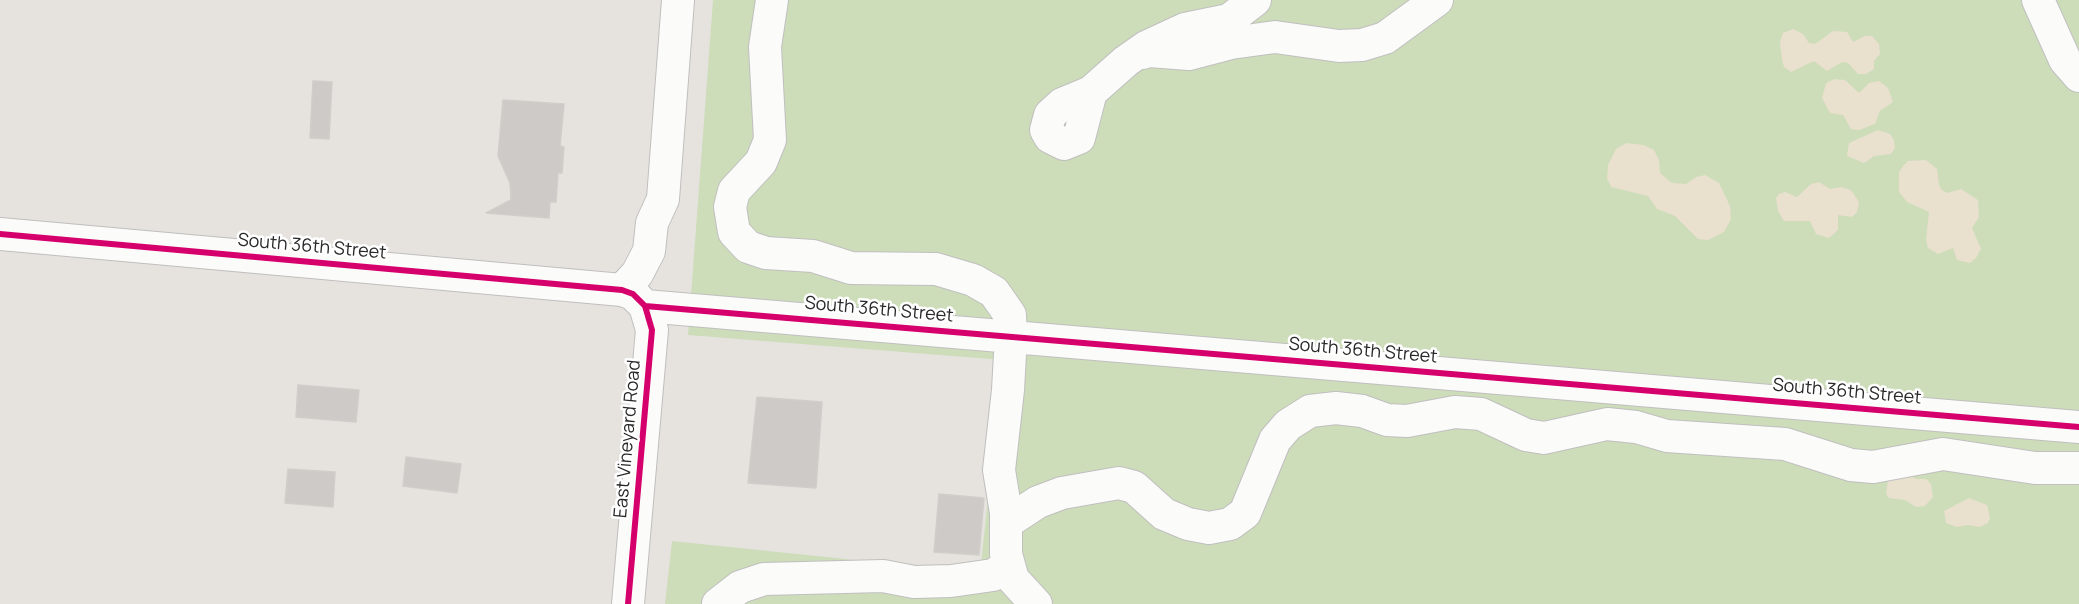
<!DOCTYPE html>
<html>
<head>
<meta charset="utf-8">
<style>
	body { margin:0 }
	canvas { display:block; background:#e6e2de }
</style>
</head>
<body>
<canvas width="2079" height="604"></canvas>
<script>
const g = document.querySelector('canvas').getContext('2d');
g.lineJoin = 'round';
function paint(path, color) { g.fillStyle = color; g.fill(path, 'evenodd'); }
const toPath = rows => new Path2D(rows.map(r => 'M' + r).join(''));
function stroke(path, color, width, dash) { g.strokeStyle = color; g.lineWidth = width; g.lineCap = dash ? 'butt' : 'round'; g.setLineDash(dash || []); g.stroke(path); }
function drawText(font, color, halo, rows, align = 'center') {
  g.font = font + ' Manrope,sans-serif'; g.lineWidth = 5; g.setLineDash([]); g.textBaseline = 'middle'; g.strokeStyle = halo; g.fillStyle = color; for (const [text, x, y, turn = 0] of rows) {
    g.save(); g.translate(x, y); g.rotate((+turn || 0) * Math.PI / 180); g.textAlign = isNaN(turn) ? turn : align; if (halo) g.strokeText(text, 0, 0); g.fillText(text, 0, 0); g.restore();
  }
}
const green = toPath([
	[713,0,2079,0,2079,604,665,604,672,541,980,573,1003,360,688,335]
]);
const sand = toPath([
	[1793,29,1803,34,1809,43,1815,44,1833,31,1847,32,1853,42,1865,36,1872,36,1879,44,1880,54,1874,61,1874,69,1866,74,1858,74,1848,63,1842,62,1827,71,1814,61,1791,72,1784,67,1782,60,1780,42,1783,33],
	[1835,79,1845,80,1859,93,1869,83,1879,81,1888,88,1893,102,1880,111,1875,124,1859,130,1851,129,1843,115,1830,113,1822,98,1826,83],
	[1878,130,1890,134,1894,140,1895,148,1891,154,1874,156,1864,163,1847,156,1849,143],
	[1626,143,1644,145,1654,150,1659,160,1660,173,1672,183,1686,184,1696,177,1705,175,1719,183,1730,206,1731,219,1724,232,1708,240,1698,239,1675,216,1657,209,1648,196,1611,187,1607,178,1608,165,1616,149],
	[1926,160,1937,169,1939,185,1942,190,1948,193,1961,189,1978,200,1979,217,1972,228,1981,249,1976,258,1970,263,1957,260,1953,248,1938,254,1928,248,1926,240,1929,212,1907,202,1899,192,1899,172,1903,166,1908,161],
	[1819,182,1830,189,1841,187,1851,190,1859,202,1857,212,1852,217,1838,215,1838,230,1829,238,1816,234,1810,221,1784,221,1778,211,1776,198,1779,194,1785,192,1797,197,1811,184],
	[1910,475,1916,479,1926,479,1931,484,1933,497,1925,506,1916,507,1905,500,1889,498,1886,494,1888,479],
	[1969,498,1987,505,1990,518,1988,523,1980,527,1968,525,1957,527,1946,523,1944,511]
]);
const building = toPath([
	[313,81,332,82,329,139,310,138,313,81],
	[503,100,564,104,560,146,564,147,562,173,558,173,556,202,550,202,549,218,486,213,511,200,510,183,498,156,503,100],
	[298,385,359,390,356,422,296,417,298,385],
	[757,397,822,402,816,488,748,483,757,397],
	[406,457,461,464,457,493,403,486,406,457],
	[288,469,335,472,333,507,285,503,288,469],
	[939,494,984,498,979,555,934,552,939,494]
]);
const minor = toPath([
	[772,0,765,47,770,140,761,162,734,191,730,207,734,232,748,247,766,253,813,256,851,268,936,269,973,280,994,292,1010,315,1011,336,1008,390,999,470,1006,513,1006,554,1013,579,1036,604],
	[2038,0,2065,60,2079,76],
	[1142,53,1149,51,1189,54,1231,43,1275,37,1339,46,1362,45,1385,38,1437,0],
	[1091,92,1079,138,1064,144,1050,137,1046,130,1050,115,1062,104,1091,92,1126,61,1146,47,1185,29,1229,20,1255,0],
	[0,234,622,290,633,294,645,306,652,330,628,604],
	[622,290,637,274,649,251,652,223,663,199,678,0],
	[645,306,2079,427],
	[1006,523,1038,502,1062,493,1119,483,1134,487,1164,514,1188,524,1209,528,1230,524,1245,513,1275,440,1288,425,1310,411,1336,408,1362,411,1387,420,1407,421,1455,412,1481,414,1526,435,1544,438,1607,424,1636,427,1667,436,1785,444,1851,465,1873,467,1943,454,2035,468,2079,468],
	[718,604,740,587,764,579,883,576,914,582,951,581,993,575,1009,565]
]);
const cycleway = toPath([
	[0,234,622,290,633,294,645,306,652,330,628,604],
	[645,306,2079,427]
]);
const streetNames = [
	["South 36th Street",312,247,5],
	["South 36th Street",879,310,5],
	["South 36th Street",1363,351,5],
	["South 36th Street",1847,392,5],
	["East Vineyard Road",628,439,-85]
];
paint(green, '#cdddba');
paint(sand, '#e9e0ce');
paint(building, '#cdcac8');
stroke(building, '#d1ceca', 1.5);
stroke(minor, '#c0bfbf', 34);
stroke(minor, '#fbfbfa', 32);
stroke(cycleway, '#d6006c', 6);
drawText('18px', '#282828', '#fff', streetNames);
</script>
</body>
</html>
